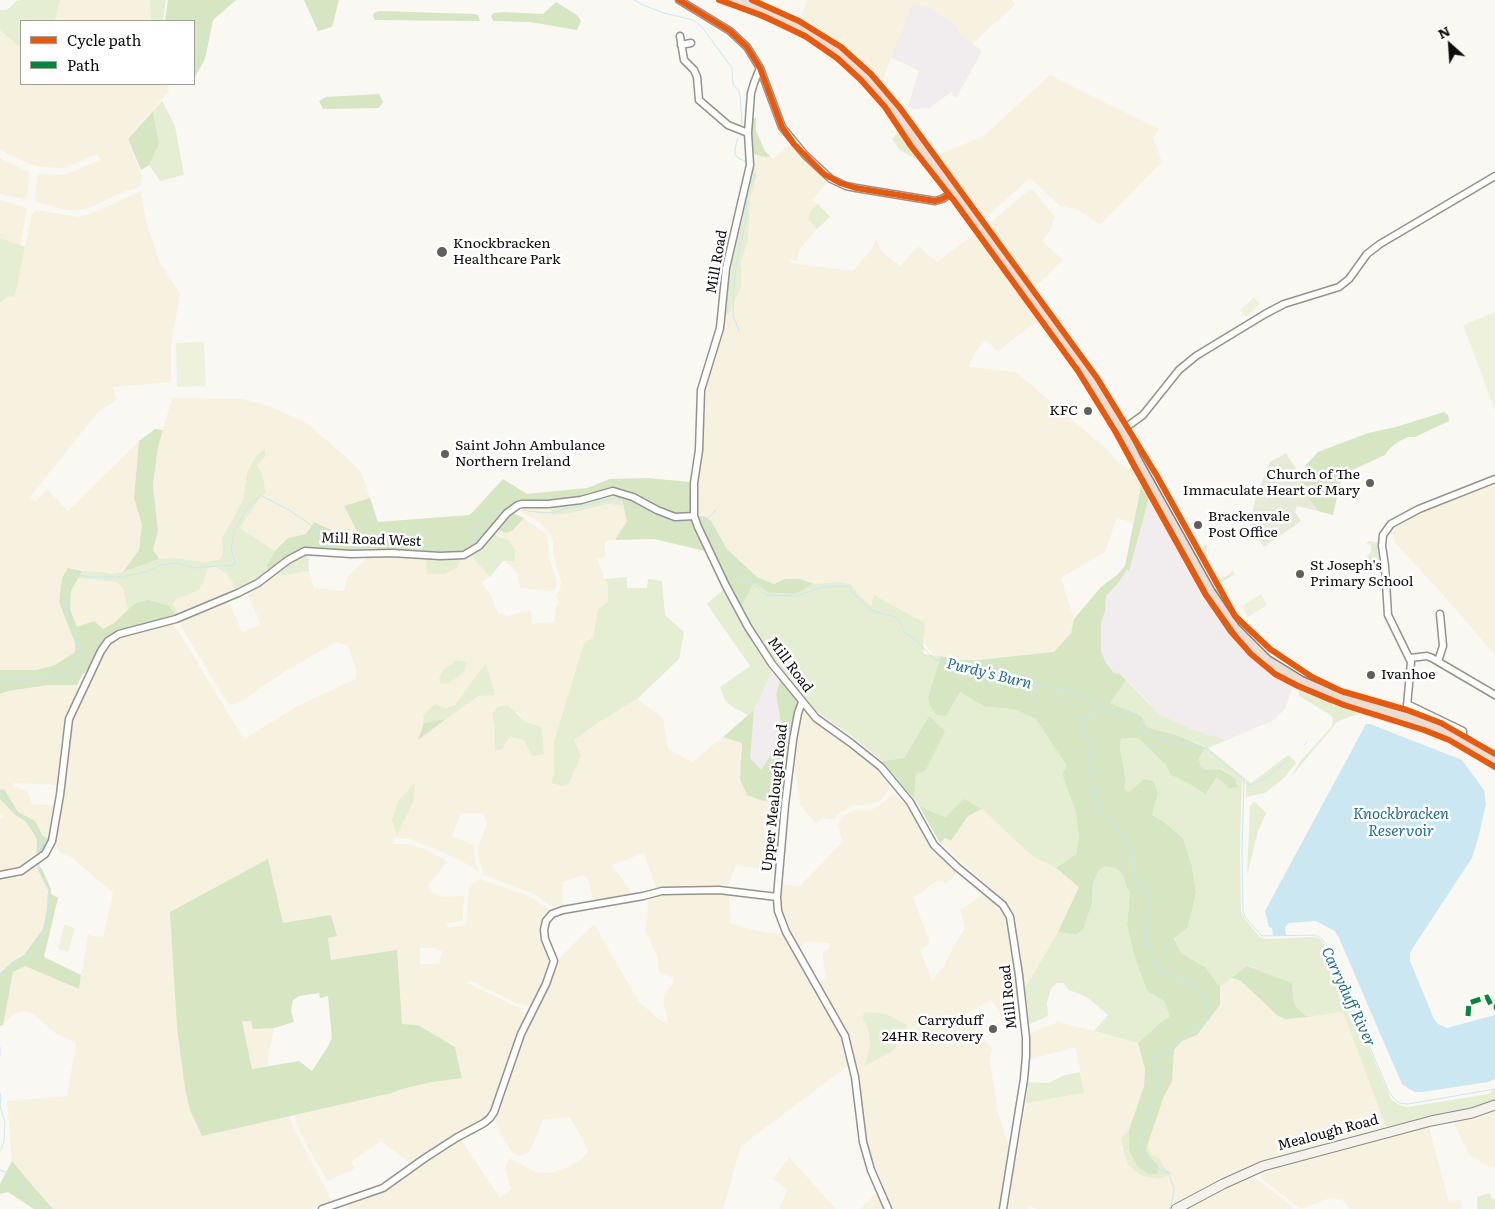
<!DOCTYPE html>
<html>
<head>
<meta charset="utf-8">
<style>
	body { margin:0 }
	#map { position:relative; width:1495px; height:1209px; overflow:hidden; background:#faf8f2; font-family:Literata,serif }
	canvas { display:block }
	.legend { position:absolute; left:20px; top:20px; width:175px; height:65px; box-sizing:border-box; background:#fff; border:1px solid #9e9e9e; margin:0; padding:6px 9px; list-style:none; font-size:15px; color:#0d0d0d }
	.legend li { display:flex; align-items:center; gap:10px; height:25px }
	.legend b { width:25px; border:1px solid #9e9e9e }
	.north { position:absolute; left:1425px; top:20px; width:50px; height:50px; -webkit-text-stroke:4px #fff; paint-order:stroke; rotate:334deg; font-size:14px; font-weight:700; line-height:20px; text-align:center; color:#0d0d0d }
	.north::after { content:''; display:block; margin:auto; width:18px; height:22px; background:#0d0d0d; clip-path:polygon(50% 0,100% 100%,50% 72%,0 100%) }
</style>
</head>
<body>
<div id="map">
<canvas width="1495" height="1209"></canvas>
<ul class="legend">
<li><b style="height:6px;background:#e8590c"></b>Cycle path</li>
<li><b style="height:6px;background:#00873e"></b>Path</li>
</ul>
<div class="north">N</div>
</div>
<script>
const g = document.querySelector('canvas').getContext('2d');
g.lineJoin = 'round';
function paint(path, color) { g.fillStyle = color; g.fill(path, 'evenodd'); }
const toPath = rows => new Path2D(rows.map(r => 'M' + r).join(''));
function stroke(path, color, width, dash) { g.strokeStyle = color; g.lineWidth = width; g.lineCap = dash ? 'butt' : 'round'; g.setLineDash(dash || []); g.stroke(path); }
function drawText(font, color, halo, rows, align = 'center') {
  g.font = font + ' Literata,serif'; g.lineWidth = 5; g.setLineDash([]); g.textBaseline = 'middle'; g.strokeStyle = halo; g.fillStyle = color; for (const [text, x, y, turn = 0] of rows) {
    g.save(); g.translate(x, y); g.rotate((+turn || 0) * Math.PI / 180); g.textAlign = isNaN(turn) ? turn : align; if (halo) g.strokeText(text, 0, 0); g.fillText(text, 0, 0); g.restore();
  }
}
const industrial = toPath([
	[912,4,917,4,931,8,957,26,960,34,982,51,956,98,951,92,930,108,913,109,908,106,919,71,890,57],
	[1149,498,1202,591,1200,598,1206,601,1207,600,1233,637,1246,652,1269,672,1293,686,1285,709,1274,720,1227,740,1193,730,1159,714,1141,694,1120,674,1114,673,1106,663,1101,651,1101,623,1105,611,1106,596,1119,582,1127,569,1129,570],
	[772,672,780,680,776,696,781,723,791,734,789,742,780,741,761,770,749,758,754,710]
]);
const farmland = toPath([
	[60,0,151,0,150,3,151,21,55,21],
	[808,0,1012,0,1015,5,972,44,960,34,957,26,931,8,912,4,883,79,841,44,801,16],
	[0,30,21,48,21,84,167,84,169,91,127,139,142,176,140,187,123,192,89,208,78,210,67,210,36,202,34,199,38,174,64,175,100,160,97,154,64,168,42,167,30,164,0,150],
	[1050,75,1159,129,1153,138,1162,162,1100,225,1077,209,1060,206,1030,178,984,219,938,155,984,136],
	[790,144,828,182,812,200,818,204,811,210,808,219,817,229,799,250,797,261,790,259,791,263,853,271,873,248,876,239,881,251,900,266,918,246,937,262,975,233,1039,320,998,351,985,340,973,355,968,367,1016,372,1103,446,1119,463,1133,471,1141,486,1133,523,1117,518,1105,552,1061,578,1074,619,1071,633,1054,653,979,660,955,660,933,654,923,642,925,623,874,595,871,606,859,595,851,584,839,582,814,584,800,579,786,579,774,584,757,577,727,549,711,521,698,516,697,483,703,390,723,317,741,286,741,261,748,241,750,201,757,176,753,163,753,154,766,157,770,156,773,159],
	[0,158,30,173,27,198,25,200,0,194],
	[1029,190,1033,190,1055,217,1050,231,1042,241,1063,260,1034,288,988,225],
	[141,191,146,221,159,261,180,294,171,347,171,382,113,387,116,400,98,412,30,497,35,502,47,489,68,511,139,441,134,498,142,525,139,550,123,572,111,574,68,568,59,602,75,643,75,652,55,665,36,670,0,670,0,303,7,297,15,295,32,213,35,210,79,217,93,213],
	[0,200,27,208,20,246,0,238],
	[172,398,244,399,272,407,308,424,360,470,370,498,344,506,359,535,336,532,314,522,306,534,288,538,275,551,240,528,259,499,266,493,262,473,257,464,265,457,247,471,243,500,222,538,223,551,221,559,207,562,172,558,159,559,152,550,158,531,153,485,158,447],
	[1495,482,1495,655,1437,588,1395,543,1391,531,1409,519,1437,505],
	[608,504,623,506,628,521,615,540,605,541,605,558,597,559,608,586,608,602,598,609,593,637,584,643,554,741,554,773,551,782,574,740,596,724,637,699,663,718,668,749,692,762,723,737,742,743,740,759,783,797,778,871,736,865,728,885,656,888,644,853,612,865,633,895,594,902,588,879,583,875,563,882,562,908,550,905,534,894,484,875,479,861,478,847,487,824,483,813,461,813,452,836,474,845,475,861,479,872,462,861,437,850,410,839,395,838,392,844,407,844,424,849,447,861,428,886,432,893,443,897,464,896,463,920,446,924,449,928,466,925,469,890,471,885,479,879,529,896,550,910,541,929,541,936,552,960,546,978,533,1003,528,1005,516,1003,470,980,467,983,519,1008,523,1013,524,1019,493,1105,487,1117,482,1122,449,1139,411,1164,381,1141,351,1162,355,1169,327,1181,296,1124,295,1115,392,1093,402,1089,432,1082,462,1077,455,1047,418,1025,402,1024,331,960,328,938,337,936,283,924,190,1110,202,1135,290,1116,291,1122,331,1200,312,1209,53,1209,12,1161,7,1101,67,1096,76,1043,55,1033,32,1013,23,1011,14,1014,3,1025,3,1018,13,972,25,966,79,989,88,935,103,937,113,893,72,858,60,852,53,843,65,778,70,720,104,653,111,644,130,633,173,623,244,739,296,707,355,679,357,673,348,646,336,642,284,672,239,703,233,705,227,702,181,626,180,620,228,600,241,630,244,632,261,624,247,593,275,574,285,575,309,571,314,588,344,591,348,576,367,558,424,556,459,559,470,554,490,577,481,582,491,595,498,613,508,616,521,612,531,611,532,624,554,622,556,606,560,605,556,595,560,590,561,582,553,554,553,542,550,533,539,522,516,509,521,506,550,507,551,514,572,513],
	[517,712,525,722,542,727,524,740,510,737,495,750,495,726,492,715],
	[420,948,432,948,442,951,439,964,420,964],
	[524,518,546,534,548,542,549,556,557,583,555,589,550,591,520,588,517,572,506,562,515,562,509,540,500,538,494,534,498,530,506,533,513,530],
	[215,567,227,574,233,583,233,589,229,595,180,615,173,605,175,600,199,590,204,580,208,568],
	[78,578,117,582,123,589,128,610,114,623,103,629,77,628,70,609,71,591],
	[48,685,77,685,79,691,66,721,59,785,14,783,13,787,27,790,32,804,56,806,49,839,43,836,35,821,18,813,4,789,0,790,0,694,9,691],
	[804,707,879,768,888,778,890,788,880,801,870,804,851,806,838,814,834,820,824,818,816,823,800,805,796,775,792,768,799,715],
	[894,794,914,811,936,850,957,873,946,884,943,881,935,882,917,896,913,897,929,940,928,945,920,950,932,980,944,967,953,947,965,929,960,909,970,904,983,893,1000,907,1009,920,1018,997,1001,1015,991,1000,961,1017,970,1021,989,1046,992,1048,990,1063,999,1116,1009,1147,999,1209,892,1209,871,1155,865,1133,865,1116,857,1068,849,1036,818,984,826,978,823,960,823,953,830,947,830,943,807,942,798,948,782,909,780,898,781,885,800,886,842,842,838,825,842,817,854,810,871,810,880,805],
	[0,799,15,815,25,821,37,840,36,858,20,869,0,872,0,820,3,816,0,814],
	[982,809,1032,856,1056,868,1079,887,1058,932,1025,988,1016,921,1012,911,1005,901,940,843,945,838,951,841,968,816],
	[37,864,38,870,48,890,47,908,43,929,24,955,12,962,0,973,0,878,20,876],
	[665,893,729,893,730,924,759,931,784,935,842,1037,846,1048,849,1065,741,1146,723,1209,348,1209,347,1205,348,1202,385,1191,401,1181,432,1156,461,1140,500,1198,511,1189,505,1168,509,1158,536,1172,548,1173,564,1169,578,1162,589,1151,570,1117,543,1120,530,1151,524,1155,518,1156,512,1152,504,1140,495,1121,499,1108,527,1025,548,987,559,958,594,924,639,1002,662,1022,668,1022,663,1000,666,991,673,983,673,978,659,972,657,955,645,931,649,897],
	[1232,978,1241,981,1278,1016,1343,1012,1386,1127,1249,1167,1168,1209,1037,1209,1029,1206,1029,1209,1007,1209,1026,1103,1084,1093,1076,1047,1030,1059,1030,1033,1058,1022,1138,1043,1145,1069,1144,1086,1129,1130,1120,1139,1121,1148,1159,1179,1172,1174,1163,1166,1160,1159,1152,1155,1147,1145,1164,1096,1172,1082,1174,1050,1182,1041,1197,1035,1219,1005,1220,987],
	[242,1021,251,1021,254,1029,274,1028,267,1066,252,1069],
	[1495,1106,1495,1166,1490,1167,1469,1155,1454,1124,1457,1118],
	[1428,1124,1449,1202,1460,1200,1462,1209,1350,1209,1342,1200,1330,1198,1301,1209,1263,1180,1259,1171],
	[789,1157,807,1177,836,1209,779,1209,787,1190,773,1179],
	[1249,1175,1261,1182,1295,1209,1185,1209],
	[878,1192,886,1209,860,1209]
]);
const green = toPath([
	[22,0,60,0,55,21,21,21,21,48,0,30,0,10,6,10,12,6,16,1],
	[151,0,166,0,163,21,151,21,150,2],
	[162,101,175,126,184,175,160,181,149,165,159,144,153,111],
	[899,132,904,138,922,163,900,150,892,139],
	[753,163,757,175,750,201,748,241,741,261,741,286,730,312,723,317,728,266],
	[818,204,830,217,817,229,808,219,811,210],
	[0,238,25,247,15,296,7,297,0,303],
	[265,450,265,457,257,465,262,473,266,493,259,499,240,528,275,551,267,565,269,573,249,587,241,586,233,589,233,583,227,574,215,567,208,568,204,580,199,590,175,600,173,605,180,615,177,617,134,604,128,610,123,589,117,582,78,578,82,571,103,572,111,574,123,572,159,559,172,558,207,562,221,559,223,551,222,538,243,500,247,472,257,455],
	[612,494,621,495,623,506,608,504,572,513,551,515,550,507,581,502],
	[494,534,500,538,509,540,515,550,515,562,503,561,490,577,470,554,480,548],
	[1370,541,1378,543,1379,565,1366,565,1366,562,1362,562,1371,552,1371,545,1366,543],
	[1206,544,1208,547,1205,554,1217,576,1220,578,1225,577,1231,573,1232,570,1235,574,1221,583,1227,592,1225,596,1202,551,1202,548],
	[308,553,309,571,285,575,275,574,286,564],
	[425,556,460,559,458,567,445,574,427,574],
	[627,577,627,588,647,588,648,579,662,581,665,615,684,632,679,659,637,699,596,724,574,740,581,755,569,783,562,786,551,783,554,773,554,741,584,643,593,637,598,609,608,602,608,586,605,579],
	[839,582,851,584,859,595,871,606,874,595,925,623,923,642,924,654,941,656,928,697,960,692,985,707,1014,709,1037,719,1067,766,1062,774,1075,810,1079,837,1076,854,1056,868,1032,856,982,809,965,800,945,817,919,806,914,799,916,774,929,716,904,758,882,761,853,737,816,711,763,645,740,608,754,583,795,594,814,584],
	[723,590,757,650,772,672,754,710,748,715,731,706,725,700,720,687,750,666,707,604],
	[457,660,466,662,464,671,458,677,448,683,441,684,439,678,444,669],
	[486,663,495,695,478,696,446,719,424,723,423,715,435,704,446,708,455,705],
	[1126,680,1159,714,1193,730,1227,740,1208,748,1251,783,1288,755,1295,761,1296,763,1284,778,1265,793,1246,797,1246,780,1242,782,1240,846,1241,910,1244,918,1260,937,1266,939,1314,937,1320,939,1325,945,1391,1099,1399,1105,1407,1107,1490,1094,1493,1089,1495,1088,1495,1101,1473,1109,1444,1113,1386,1127,1343,1012,1307,1017,1296,1007,1293,999,1291,983,1248,966,1220,987,1205,967,1182,954,1174,937,1188,927,1196,893,1192,866,1183,838,1164,822,1152,815,1158,793,1144,779,1128,793,1124,787,1126,781,1120,749,1121,738,1138,738,1166,765,1171,775,1191,785,1204,794,1217,777,1238,786,1235,778,1221,769,1207,770,1201,767,1199,759,1205,746,1176,735,1146,727,1123,709,1110,703],
	[1299,688,1317,697,1363,712,1338,721,1291,777,1301,760,1328,731,1332,726,1333,719,1332,716,1299,696],
	[508,705,525,722,542,727,544,754,532,756,524,740,510,737,501,750,495,750,495,726,492,714,498,707],
	[415,782,414,800,397,835,392,820,398,802],
	[1254,801,1266,813,1258,831,1247,875,1250,806],
	[1106,865,1118,869,1124,877,1126,886,1130,892,1127,925,1134,955,1147,991,1164,1001,1170,1017,1161,1022,1138,1043,1094,1031,1108,1015,1087,997,1069,990,1063,983,1057,983,1051,988,1047,1003,1048,1016,1029,1024,1025,988,1058,932,1076,935,1092,903,1093,883,1099,870],
	[865,1012,886,1014,907,1025,894,1050,865,1066,870,1046,868,1028,862,1017],
	[1080,1072,1084,1093,1026,1103,1028,1082,1048,1083,1065,1075],
	[1129,1130,1129,1150,1137,1166,1150,1158,1146,1149,1147,1145,1152,1155,1160,1159,1163,1166,1172,1174,1159,1179,1142,1176,1128,1165,1120,1139],
	[1489,1193,1492,1199,1495,1198,1495,1209,1477,1209,1477,1197]
]);
const forest = toPath([
	[168,0,236,0,213,20,205,59,194,79,194,21,165,21],
	[304,0,339,0,332,27,318,31],
	[556,2,577,15,581,21,577,30,530,22,493,21,491,16,494,13,503,12,543,14],
	[379,11,474,14,478,15,480,21,375,20,373,16,374,13],
	[379,94,383,102,379,108,323,109,319,101,326,97],
	[153,111,159,144,149,165,141,170,128,139],
	[752,118,756,118,756,131,765,151,770,156,766,157,753,154,751,134],
	[1444,412,1448,415,1449,421,1415,437,1408,437,1398,442,1390,448,1385,455,1350,471,1341,479,1333,515,1318,511,1301,488,1302,478,1306,465,1318,452,1368,433,1396,427],
	[155,429,163,430,158,447,153,485,158,531,153,550,159,559,123,572,139,550,142,525,134,498,139,441],
	[648,478,689,482,691,514,706,517,711,521,727,549,757,577,774,584,785,579,800,579,814,584,795,594,768,592,754,583,737,614,723,590,705,551,654,539,615,540,627,521,620,491,557,503,513,506,484,540,462,555,352,552,306,548,269,573,267,565,275,551,288,538,306,534,314,522,336,532,359,535,344,506,370,498,378,522,470,515,503,479,527,494,587,488,610,479],
	[1141,486,1149,498,1129,571,1127,569,1119,582,1106,596,1105,611,1101,623,1101,651,1106,663,1114,673,1120,674,1126,680,1110,703,1141,716,1146,727,1176,735,1205,747,1199,759,1201,767,1207,770,1220,769,1235,778,1238,787,1229,788,1217,777,1205,794,1191,785,1171,775,1166,765,1138,738,1121,738,1120,749,1126,781,1124,787,1128,793,1144,779,1153,781,1158,793,1152,815,1164,822,1183,838,1192,866,1196,893,1188,927,1174,938,1182,954,1205,967,1220,987,1220,1005,1197,1035,1182,1041,1174,1050,1172,1082,1164,1096,1146,1149,1150,1158,1158,1165,1157,1174,1148,1174,1137,1166,1129,1150,1129,1130,1144,1086,1145,1069,1138,1043,1161,1022,1170,1017,1164,1001,1147,991,1134,955,1127,925,1130,892,1126,886,1124,877,1118,869,1106,866,1099,870,1093,883,1092,903,1083,929,1076,935,1058,932,1079,887,1056,868,1076,854,1079,837,1075,810,1062,774,1067,766,1036,719,1014,709,985,707,960,692,946,716,937,715,930,706,928,697,941,656,955,660,979,660,1054,652,1071,633,1074,619,1101,587,1117,575,1125,566],
	[513,513,524,518,513,530,506,533,498,530],
	[68,568,82,571,71,591,70,609,77,627,94,621,103,629,114,623,134,604,148,600,169,606,177,617,107,639,91,667,82,675,77,685,48,685,9,691,0,694,0,670,36,670,55,665,75,652,75,643,59,602,62,578],
	[780,680,798,700,783,797,764,801,747,795,740,779,742,743,723,737,754,710,750,758,761,770,780,741,789,741,790,734,786,732,781,723,776,695],
	[929,716,945,731,925,771,916,774,914,799,882,761,904,758],
	[446,719,418,740,424,723],
	[4,789,18,812,35,821,43,836,49,839,43,851,36,858,37,840,34,834,25,821,15,815,0,799,0,790],
	[964,799,982,809,968,816,951,841,945,838,940,843,919,806,945,817],
	[268,859,283,923,331,915,337,936,328,938,331,960,397,950,402,1024,418,1025,455,1047,462,1078,432,1082,402,1089,392,1093,202,1136,190,1110,185,1088,177,1027,170,912],
	[319,993,320,998,328,996,332,1038,327,1048,312,1071,299,1061,252,1069,242,1021,251,1021,253,1029,274,1028,294,1022,291,1010,293,1000,299,996],
	[37,864,42,869,51,889,51,894,58,898,44,957,81,975,79,989,25,966,13,972,3,1025,0,1026,0,973,12,962,24,955,43,929,47,908,48,890,38,870],
	[1247,966,1292,983,1293,999,1296,1007,1307,1017,1286,1019,1278,1016,1241,981,1232,978],
	[12,1161,27,1179,53,1209,34,1209,8,1192,0,1194,0,1184]
]);
const cemetery = toPath([
	[1286,453,1302,478,1301,488,1318,511,1297,506,1295,512,1301,521,1264,547,1250,525,1256,496,1270,462]
]);
const pitch = toPath([
	[1254,297,1260,304,1246,317,1240,310],
	[1495,312,1495,410,1463,325],
	[204,342,206,386,177,387,176,343],
	[1261,594,1267,605,1248,617,1242,606],
	[64,925,75,928,68,952,58,949]
]);
const water = toPath([
	[1366,724,1370,724,1462,760,1484,790,1486,804,1478,839,1472,858,1414,946,1410,953,1410,961,1434,1019,1438,1024,1447,1028,1495,1015,1495,1079,1488,1082,1422,1092,1415,1092,1409,1089,1402,1084,1398,1075,1339,938,1335,931,1316,921,1289,923,1285,927,1286,935,1273,936,1272,928,1269,927,1265,911]
]);
const stream = toPath([
	[634,0,643,5,664,13,693,20,702,27,732,68,733,84,739,91,740,96,742,124],
	[738,137,735,149,735,154,738,158,745,161,748,165],
	[739,331,733,315,734,283,736,266,746,219,747,189,755,177,751,170],
	[523,510,543,513,556,512,567,508,583,506,617,498,626,499,666,519,677,522,692,520],
	[699,519,707,519,710,524,738,575,743,580,749,580,766,595,796,596,823,587,849,586,852,592,871,610,895,617,900,622,904,632,916,640,934,659,961,665,994,678,1010,677,1024,680,1040,687,1068,689,1078,693,1096,706,1121,718,1125,711,1140,719,1140,729,1150,735,1165,740,1206,748,1244,780,1242,850,1243,910,1245,917,1262,936,1314,935,1321,938,1326,944,1389,1092,1395,1100,1400,1103,1408,1104,1495,1089],
	[707,519,716,510],
	[470,548,476,541,480,522,494,513,500,512],
	[0,679,46,678,68,675,74,670,84,656,66,612,68,581,71,575,76,572,85,577,122,577,149,571,161,565,177,563,193,568,232,565,235,564,235,561,231,550,234,531,247,509,260,495,289,510,311,525,325,544,335,547,356,548,370,544,380,543,443,553],
	[1096,707,1095,715,1083,718,1081,725,1088,739,1091,750,1090,766,1092,786,1100,813,1115,822,1134,859,1134,875,1138,883,1151,898,1145,940,1151,949,1158,971,1191,982,1205,1001,1210,1019,1171,1048,1152,1057,1159,1089,1140,1136,1140,1148,1150,1166,1168,1172,1174,1188,1172,1202,1169,1209],
	[1304,745,1307,742],
	[1244,782,1251,785,1264,779,1289,759],
	[0,793,3,791,17,815,33,825,42,840,39,852],
	[0,976,12,964,37,947,44,931,48,917,49,890,39,871,39,863],
	[0,1047,0,1055],
	[0,1093,1,1096,0,1106,5,1122,4,1142,0,1151],
	[0,1170,13,1175,27,1198,45,1209]
]);
const street = toPath([
	[679,0,730,31,747,47,760,68,782,127,805,155,831,179,846,186,856,188,935,201,942,199,954,192],
	[680,36,684,60,694,70,697,77,699,100,728,125,748,133],
	[681,45,691,43],
	[760,68,754,83,751,93,748,133,750,165,726,268,720,328,701,390,699,450,694,483,694,516,698,527,726,586,748,627,772,664,816,718,851,743,881,767,910,802,934,845,957,867,1003,905,1010,917,1019,975,1026,1038,1026,1056,1024,1079,1003,1209],
	[1121,431,1143,415,1179,370,1196,356,1265,314,1284,304,1339,287,1349,279,1367,254,1380,244,1495,176],
	[1410,658,1427,656,1432,658,1495,695],
	[1438,661,1443,646,1440,614],
	[802,702,798,713,793,740,785,805,777,897,778,911,786,932,845,1036,855,1077,863,1142,871,1170,888,1209],
	[1407,704,1463,731,1463,740],
	[1406,717,1411,662,1388,615,1385,566,1382,546,1383,535,1391,524,1419,509,1495,479],
	[0,875,21,871,45,854,52,841,60,795,69,719,101,651,108,641,119,634,176,619,238,593,258,583,288,560,305,551,351,554,392,553,440,556,464,555,479,546,507,513,518,505,522,504,548,504,581,500,613,491,633,497,657,510,675,517,694,516],
	[322,1209,383,1188,425,1158,456,1138,484,1123,490,1118,494,1112,521,1034,546,984,554,961,545,939,544,930,546,921,552,914,563,910,643,896,662,891,719,890,777,897]
]);
const secondary = toPath([
	[1176,1209,1223,1184,1263,1166,1431,1121,1472,1113,1495,1105]
]);
const highway = toPath([
	[733,0,786,21,819,39,858,69,890,106,1093,383,1121,431,1136,461,1209,592,1234,629,1266,661,1300,682,1332,696,1423,722,1463,740,1495,761]
]);
const quiet = toPath([
	[1468,1016,1469,1003,1487,997,1492,1007,1495,1007]
]);
const cycleway = toPath([
	[679,0,730,31,747,47,760,68,782,127,794,144,824,174,840,183,856,188,935,201,942,199,949,195],
	[719,0,761,15,805,36,837,58,861,80,885,107,911,146,955,202,1078,371,1115,431,1206,595,1235,636,1251,654,1275,674,1298,686,1344,705,1424,730,1449,740,1495,767],
	[752,0,799,21,841,47,871,74,900,108,1097,378,1157,476,1235,616,1270,649,1312,677,1341,691,1407,710,1441,723,1495,754]
]);
const markers = [
	[442,252,6,"#605f5d"],
	[1088,411,5,"#605f5d"],
	[445,454,5,"#605f5d"],
	[1370,483,5,"#605f5d"],
	[1198,525,5,"#605f5d"],
	[1300,574,5,"#605f5d"],
	[1371,675,5,"#605f5d"],
	[993,1029,5,"#605f5d"]
];
const poiNames = [
	["Knockbracken",453,244],
	["Healthcare Park",453,260],
	["KFC",1078,411,"right"],
	["Saint John Ambulance",455,446],
	["Northern Ireland",455,462],
	["Church of The",1360,475,"right"],
	["Immaculate Heart of Mary",1360,491,"right"],
	["Brackenvale",1208,517],
	["Post Office",1208,533],
	["St Joseph's",1310,566],
	["Primary School",1310,582],
	["Ivanhoe",1381,675],
	["Carryduff",983,1021,"right"],
	["24HR Recovery",983,1037,"right"]
];
const streetNames = [
	["Mill Road",717,262,-80],
	["Mill Road West",371,540,2],
	["Mill Road",790,665,53],
	["Upper Mealough Road",775,798,-84],
	["Mill Road",1009,997,-96],
	["Mealough Road",1328,1133,-15]
];
const waterNames = [
	["Purdy's Burn",989,674,14],
	["Knockbracken",1401,815],
	["Reservoir",1401,832],
	["Carryduff River",1348,997,65]
];
paint(industrial, '#f1ecee');
paint(farmland, '#f6f2df');
paint(green, '#e5eed3');
paint(forest, '#d6e5c2');
paint(cemetery, '#e7ead7');
paint(pitch, '#eef2dd');
paint(water, '#cae7f2');
stroke(stream, '#cae7f2', 1);
stroke(street, '#949390', 9);
stroke(secondary, '#8a8987', 11);
stroke(highway, '#81807d', 14);
stroke(street, '#fefefd', 6);
stroke(secondary, '#f4f2ea', 9);
stroke(highway, '#e8ded6', 11);
stroke(quiet, '#00873e', 5, [10, 5]);
stroke(cycleway, '#e8590c', 6);
for (const [x, y, r, color] of markers) { const dot = new Path2D(); dot.arc(x, y, r, 0, 2 * Math.PI); g.fillStyle = color; g.fill(dot); stroke(dot, '#fff', 2); }
drawText('14px', '#0d0d0d', '#fff', poiNames, 'left');
drawText('14px', '#0d0d0d', '#fff', streetNames);
drawText('italic 15px', '#1f6b97', '#fff', waterNames);
</script>
</body>
</html>
